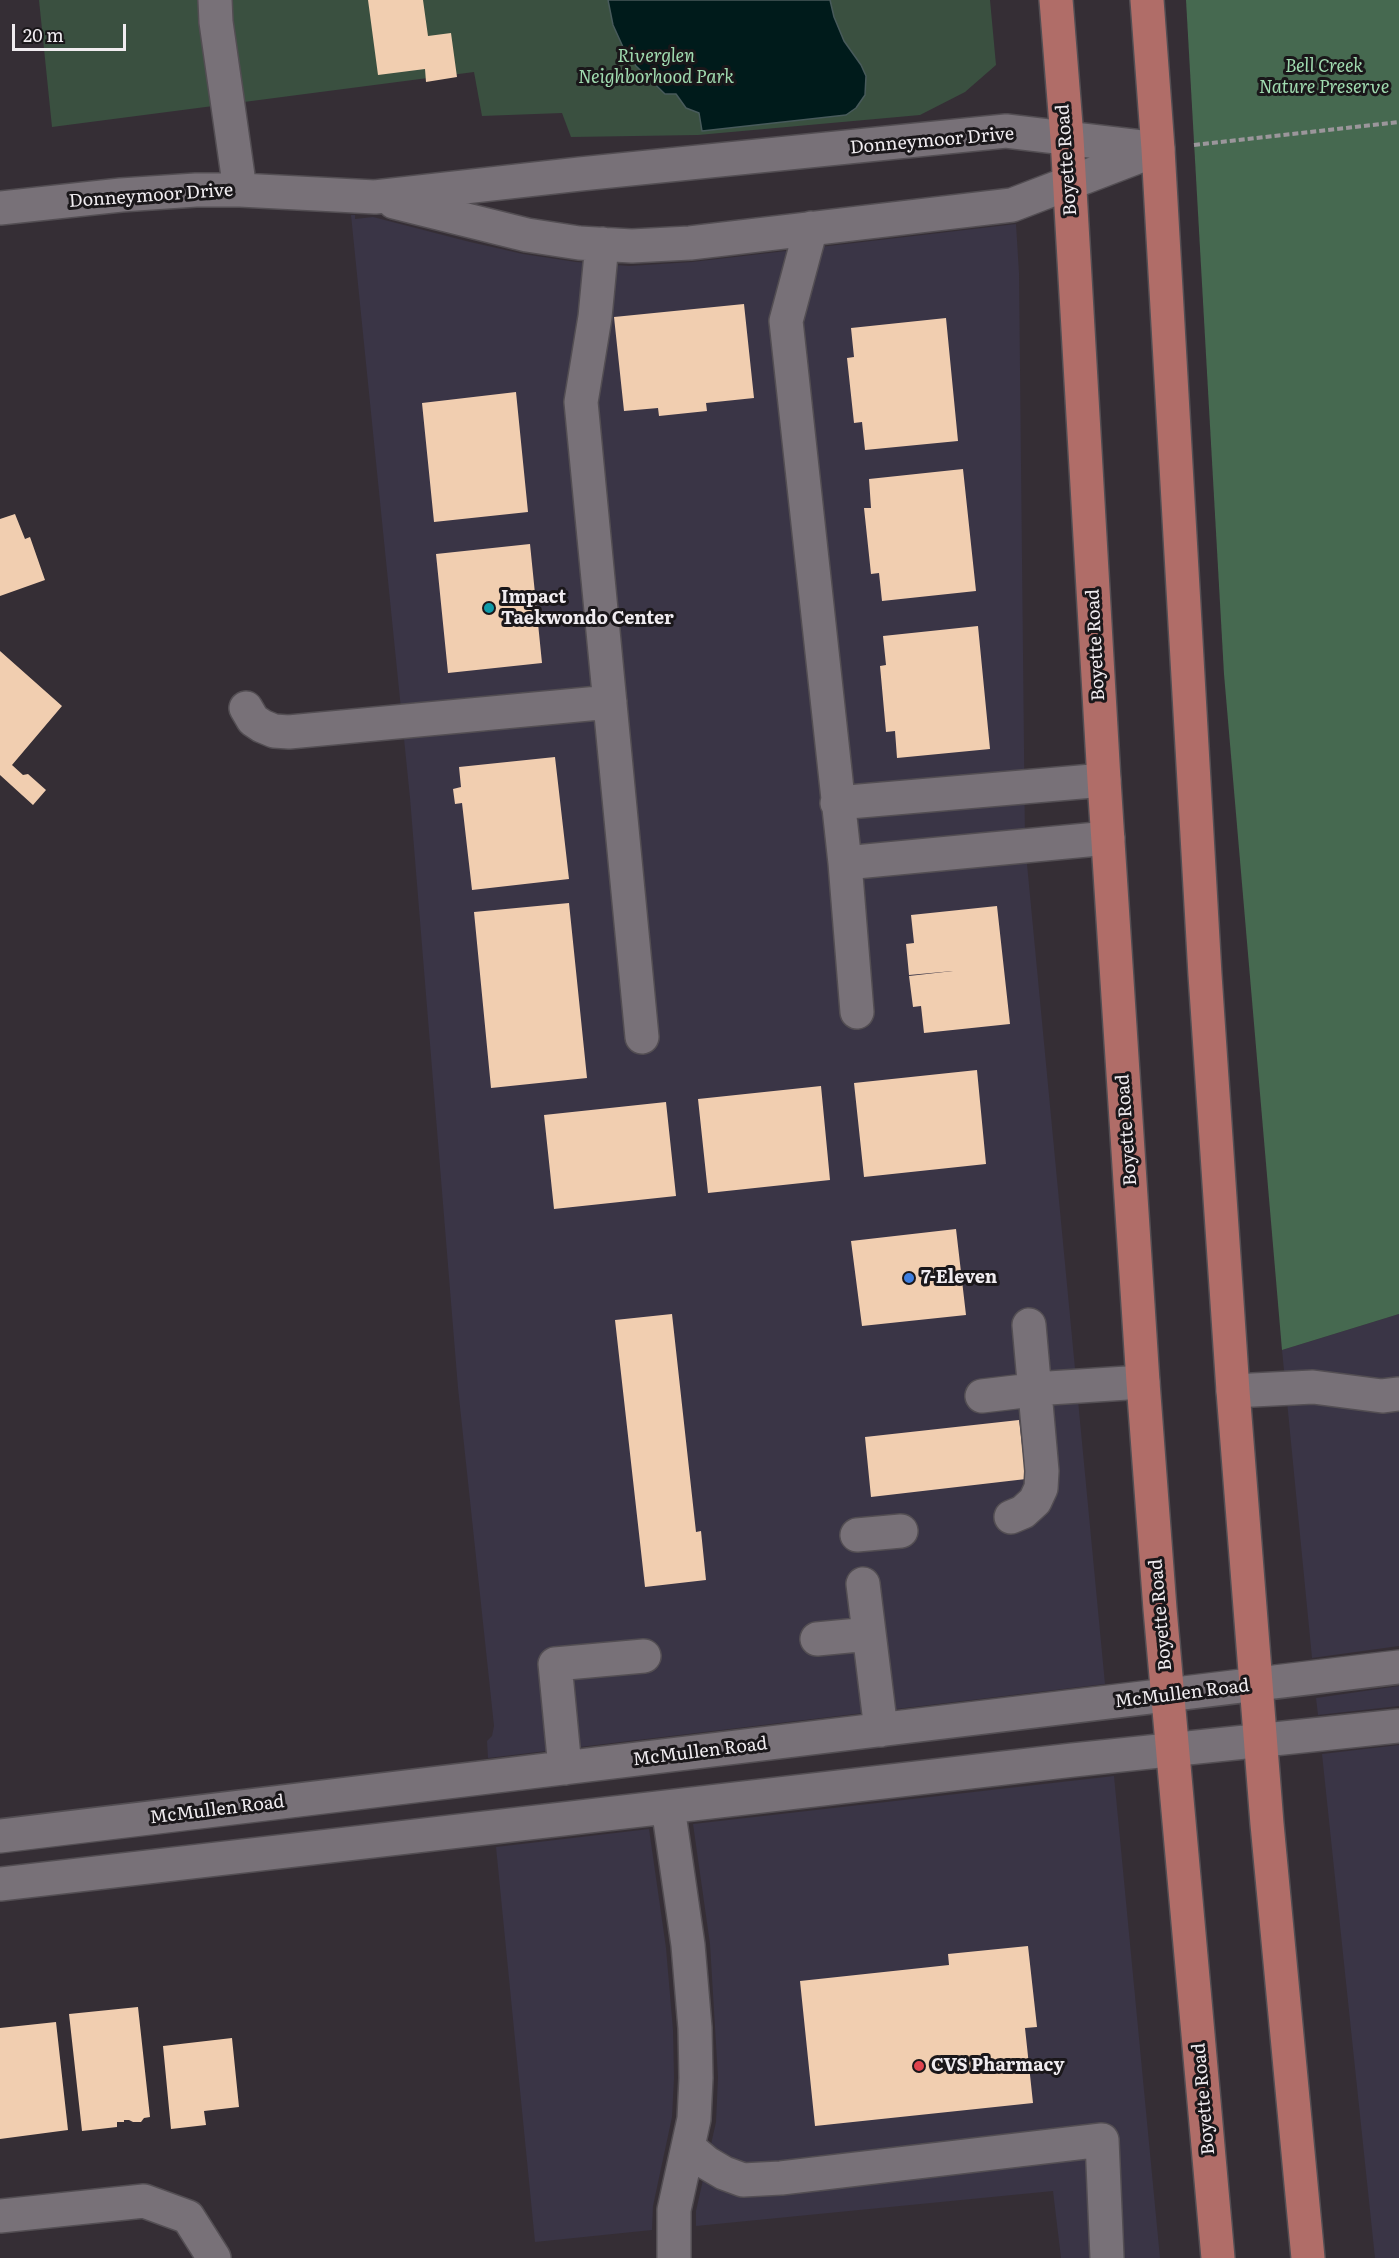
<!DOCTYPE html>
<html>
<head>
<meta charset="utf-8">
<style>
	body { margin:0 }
	#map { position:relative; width:1399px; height:2258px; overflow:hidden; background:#352e35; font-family:Literata,serif }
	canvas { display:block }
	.scale { position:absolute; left:12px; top:24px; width:114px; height:27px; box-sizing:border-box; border:3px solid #f0ecf0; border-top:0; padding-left:8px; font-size:18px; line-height:21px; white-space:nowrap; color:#f0ecf0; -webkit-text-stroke:4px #1a171a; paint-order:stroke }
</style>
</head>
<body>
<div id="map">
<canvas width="1399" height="2258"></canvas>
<div class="scale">20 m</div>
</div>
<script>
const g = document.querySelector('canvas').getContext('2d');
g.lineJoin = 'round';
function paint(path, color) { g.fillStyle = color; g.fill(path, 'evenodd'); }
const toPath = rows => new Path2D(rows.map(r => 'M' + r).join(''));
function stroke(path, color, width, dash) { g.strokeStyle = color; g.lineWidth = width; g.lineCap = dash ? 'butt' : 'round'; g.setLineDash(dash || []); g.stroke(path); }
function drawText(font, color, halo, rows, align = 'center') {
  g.font = font + ' Literata,serif'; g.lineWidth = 6; g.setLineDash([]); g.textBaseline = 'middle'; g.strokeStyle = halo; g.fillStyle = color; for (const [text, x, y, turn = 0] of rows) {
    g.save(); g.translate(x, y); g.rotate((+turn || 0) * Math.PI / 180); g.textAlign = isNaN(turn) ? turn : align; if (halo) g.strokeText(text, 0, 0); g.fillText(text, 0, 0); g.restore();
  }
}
const commercial = toPath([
	[351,215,355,215,355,219,373,217,470,242,523,254,576,262,629,266,692,262,1016,224,1019,273,1025,843,1105,1684,488,1758,487,1741,492,1736,494,1726,458,1388,410,798],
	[1399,1314,1399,1646,1312,1658,1282,1350],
	[1399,1686,1399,1706,1318,1715,1316,1698],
	[1399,1745,1399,2258,1375,2258,1322,1754],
	[1114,1776,1160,2258,1061,2258,1053,2191,696,2226,696,2211,716,2122,718,2077,710,1944,693,1824],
	[649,1829,666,1948,673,2030,674,2078,672,2117,653,2206,652,2230,535,2242,496,1847]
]);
const green = toPath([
	[39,0,990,0,996,65,965,92,920,115,698,135,571,137,562,113,482,116,474,72,52,127]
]);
const forest = toPath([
	[1186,0,1399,0,1399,1314,1282,1350,1224,674]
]);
const water = toPath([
	[608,0,830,0,834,17,844,41,861,65,866,76,865,95,856,108,846,115,702,131,699,113,686,108,676,94,665,94,636,66,623,47,613,25,608,0]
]);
const building = toPath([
	[368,0,423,0,428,36,451,33,457,77,426,82,425,69,378,75],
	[744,304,754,398,706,403,707,411,659,416,658,408,624,411,614,317],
	[946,318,958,441,865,450,862,422,854,423,847,358,854,357,851,328],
	[516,392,528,512,434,522,422,403],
	[963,469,976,591,882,601,879,573,871,574,864,508,871,508,869,479],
	[15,514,25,539,30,537,45,580,0,596,0,519],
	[530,544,542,663,448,673,436,554],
	[978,626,990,749,897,758,895,731,886,732,880,666,886,665,883,636],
	[0,651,62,706,12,765,23,775,28,774,46,790,33,805,0,775],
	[555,757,569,879,472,890,462,803,455,804,453,789,461,787,459,767],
	[569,903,587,1078,491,1088,474,912],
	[997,906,1010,1024,924,1033,921,1006,913,1007,909,976,953,971,909,975,906,944,914,943,911,915],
	[977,1070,986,1164,864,1177,854,1083],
	[821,1086,830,1180,708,1193,698,1099],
	[666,1102,676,1196,554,1209,544,1115],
	[956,1229,966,1315,862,1326,851,1241],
	[672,1314,696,1532,701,1531,706,1580,645,1587,615,1320],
	[1019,1420,1026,1479,871,1497,865,1437],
	[1028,1946,1037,2027,1025,2028,1033,2103,815,2126,800,1981,949,1965,948,1954],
	[138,2007,150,2117,144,2118,141,2122,133,2122,129,2120,124,2120,124,2122,117,2122,117,2127,82,2131,69,2014],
	[56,2022,68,2130,0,2139,0,2028],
	[232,2038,239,2107,204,2111,206,2125,171,2129,163,2046]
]);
const path = toPath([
	[1194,145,1399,122]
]);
const minor = toPath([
	[215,0,216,22,240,190],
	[394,202,527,235,579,243,632,246,690,243,1012,205,1153,151],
	[0,208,121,195,196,190,240,190,375,197,580,174,1006,131,1158,149],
	[811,228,786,321,845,863,857,1012],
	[602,244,595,317,581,402,642,1037],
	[246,708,253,720,262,726,274,731,289,732,610,702],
	[837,803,1104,780],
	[845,863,1108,838],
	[1233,1391,1313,1387,1382,1396,1399,1394],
	[982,1396,1049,1388,1143,1382],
	[1011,1517,1023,1512,1035,1501,1041,1488,1042,1471,1029,1325],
	[857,1535,901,1531],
	[863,1584,881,1730],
	[817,1639,869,1634],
	[565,1768,555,1664,644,1656],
	[668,1807,688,1945,695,2028,696,2078,694,2119,674,2210,674,2258],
	[0,1836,1399,1667],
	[0,1884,1073,1760,1399,1726],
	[688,2147,707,2163,724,2173,743,2180,781,2178,1102,2140,1107,2258],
	[0,2216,144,2201,188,2217,214,2258]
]);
const major = toPath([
	[1056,0,1067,138,1104,780,1143,1382,1160,1609,1218,2258],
	[1147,0,1158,149,1205,975,1233,1391,1267,1824,1308,2258]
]);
const markers = [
	[489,608,6,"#0f9aa8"],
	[909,1278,6,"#3f7fe0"],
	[919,2066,6,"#e0444e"]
];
const parkNames = [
	["Riverglen",656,57],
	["Neighborhood Park",656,78],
	["Bell Creek",1324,67],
	["Nature Preserve",1324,88]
];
const streetNames = [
	["Donneymoor Drive",932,141,-5],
	["Boyette Road",1067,160,-94],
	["Donneymoor Drive",151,196,-4],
	["Boyette Road",1096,645,-93],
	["Boyette Road",1127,1130,-94],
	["Boyette Road",1161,1615,-95],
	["McMullen Road",1182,1694,-7],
	["McMullen Road",700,1752,-7],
	["McMullen Road",217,1810,-7],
	["Boyette Road",1204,2099,-95]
];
const poiNames = [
	["Impact",501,598],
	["Taekwondo Center",501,619],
	["7-Eleven",921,1278],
	["CVS Pharmacy",931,2066]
];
paint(commercial, '#3a3546');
paint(green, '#3a5040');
paint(forest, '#466950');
paint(water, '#001b1b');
stroke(water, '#485a5b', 1.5);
paint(building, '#f1ceb0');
stroke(minor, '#534e53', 36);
stroke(major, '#534e53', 36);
stroke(path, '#9b969b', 4, [6, 3]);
stroke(minor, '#787178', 33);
stroke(major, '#b06d68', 33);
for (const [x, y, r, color] of markers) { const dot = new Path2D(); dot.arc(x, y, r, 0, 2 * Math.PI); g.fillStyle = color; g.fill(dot); stroke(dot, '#1a171a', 2); }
drawText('italic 18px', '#a0dbb0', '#1a171a', parkNames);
drawText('18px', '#f0ecf0', '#1a171a', streetNames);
drawText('bold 18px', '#f0ecf0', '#1a171a', poiNames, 'left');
</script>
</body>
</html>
